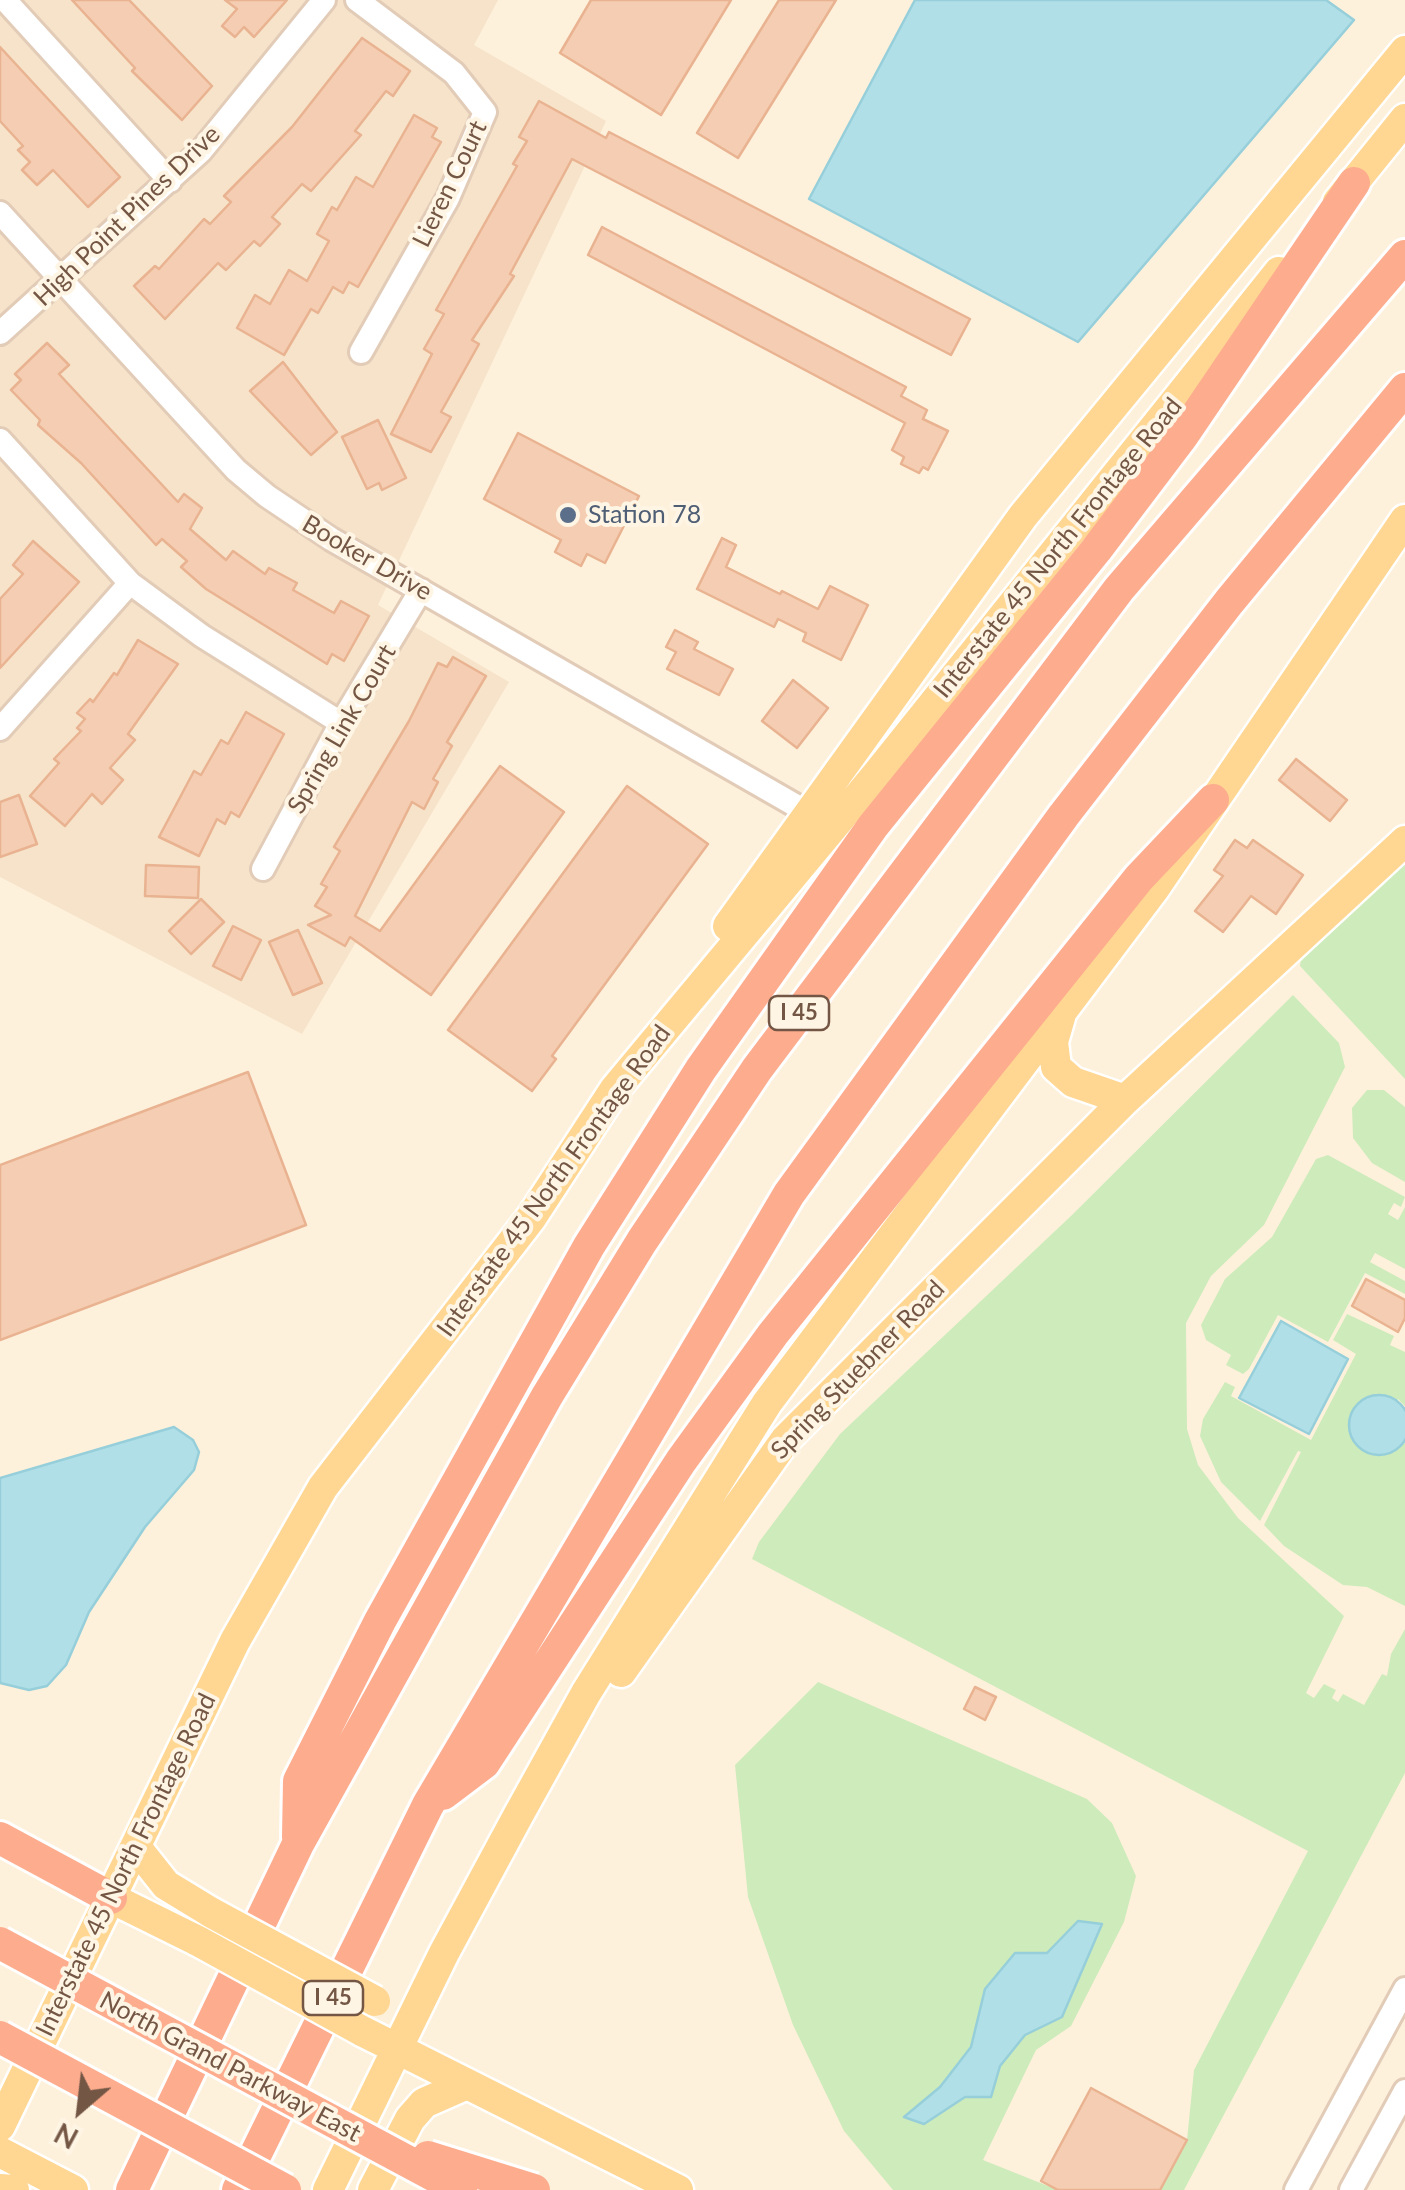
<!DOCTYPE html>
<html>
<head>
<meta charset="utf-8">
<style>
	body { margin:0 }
	#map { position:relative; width:1405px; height:2190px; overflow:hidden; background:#fef1dc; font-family:Lato,sans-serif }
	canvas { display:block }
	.north { position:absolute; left:30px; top:2060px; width:100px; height:100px; -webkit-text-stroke:8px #fff5e4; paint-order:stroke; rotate:208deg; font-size:28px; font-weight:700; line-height:40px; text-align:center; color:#745644 }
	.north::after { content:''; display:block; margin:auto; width:35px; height:45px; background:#745644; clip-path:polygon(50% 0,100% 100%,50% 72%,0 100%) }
</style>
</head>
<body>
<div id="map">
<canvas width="1405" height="2190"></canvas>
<div class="north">N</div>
</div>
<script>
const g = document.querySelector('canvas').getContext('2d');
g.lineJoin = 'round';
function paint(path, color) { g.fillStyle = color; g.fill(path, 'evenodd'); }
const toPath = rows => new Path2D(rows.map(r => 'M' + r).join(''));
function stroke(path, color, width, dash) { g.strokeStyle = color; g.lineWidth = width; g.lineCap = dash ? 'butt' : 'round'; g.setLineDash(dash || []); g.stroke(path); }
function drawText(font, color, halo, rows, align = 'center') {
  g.font = font + ' Lato,sans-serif'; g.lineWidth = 8; g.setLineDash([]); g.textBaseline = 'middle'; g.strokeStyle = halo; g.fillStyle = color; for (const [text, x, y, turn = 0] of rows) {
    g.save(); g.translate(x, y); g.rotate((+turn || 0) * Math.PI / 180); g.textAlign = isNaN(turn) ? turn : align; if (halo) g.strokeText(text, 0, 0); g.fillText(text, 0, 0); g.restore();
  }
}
const residential = toPath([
	[0,0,498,0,474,45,606,121,378,605,509,682,302,1034,0,877]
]);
const green = toPath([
	[1405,853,1405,1079,1300,966,1302,951],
	[1293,995,1339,1043,1345,1067,1264,1225,1211,1276,1186,1323,1187,1429,1198,1465,1238,1518,1344,1616,1306,1693,1314,1698,1324,1684,1336,1690,1332,1698,1338,1702,1343,1694,1364,1705,1382,1674,1387,1676,1391,1654,1405,1629,1405,1773,1184,2190,1160,2190,1187,2140,1194,2070,1308,1851,752,1559,759,1542,840,1434,1072,1215],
	[1367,1090,1384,1090,1405,1107,1405,1182,1372,1163,1353,1138,1352,1108],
	[1328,1155,1405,1197,1401,1207,1394,1203,1388,1214,1398,1220,1405,1207,1405,1269,1375,1253,1370,1262,1405,1281,1405,1294,1365,1273,1328,1342,1278,1315,1249,1369,1243,1374,1226,1365,1231,1355,1206,1340,1201,1325,1225,1279,1272,1237,1316,1159],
	[1347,1314,1394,1336,1390,1345,1405,1352,1405,1406,1398,1399,1366,1453,1386,1455,1405,1443,1405,1606,1367,1587,1343,1585,1284,1546,1264,1525,1301,1452,1298,1451,1260,1521,1221,1482,1200,1436,1203,1419,1225,1382,1235,1387,1231,1396,1311,1440,1356,1354,1333,1340],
	[818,1682,1087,1799,1112,1823,1136,1876,1124,1922,1071,2026,1036,2050,983,2160,1058,2190,893,2190,844,2131,793,2025,748,1897,735,1765]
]);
const water = toPath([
	[915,0,1326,0,1354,20,1078,342,809,199,915,0],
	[1281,1321,1348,1359,1309,1434,1239,1398,1281,1321],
	'1349 1425a30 30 0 1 1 60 0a30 30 0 1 1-60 0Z',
	[174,1427,193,1440,199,1452,194,1470,145,1527,89,1612,66,1665,47,1686,29,1690,0,1683,0,1478,174,1427],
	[1078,1921,1102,1924,1062,2017,1025,2035,1000,2066,991,2097,965,2097,924,2124,904,2117,940,2087,971,2047,985,1989,1015,1953,1047,1953,1078,1921]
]);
const building = toPath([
	[72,0,129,0,212,86,182,120,132,71,135,68,72,0],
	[225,0,287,0,254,37,244,27,235,37,222,26,237,9,225,0],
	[591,0,731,0,661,115,560,53,591,0],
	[779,0,836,0,738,158,697,133,779,0],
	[362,38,410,71,393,96,386,91,355,131,361,135,311,191,302,184,272,217,280,224,260,246,254,241,226,270,218,263,165,319,134,286,155,266,159,269,204,219,210,224,231,202,224,196,292,127,362,38],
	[0,47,120,177,88,207,53,170,37,185,22,170,30,162,18,150,23,146,0,121,0,47],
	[539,101,606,138,609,132,970,319,951,355,572,159,510,274,514,276,472,340,479,344,441,412,451,417,431,452,391,434,432,354,424,349,444,314,436,310,517,166,513,164,527,141,519,137,539,101],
	[414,115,437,128,432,137,441,142,358,287,349,282,343,293,333,287,318,313,311,309,284,355,237,328,255,295,270,304,289,270,307,281,329,241,317,234,332,207,337,210,356,177,373,187,414,115],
	[602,227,906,387,901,396,927,410,923,419,948,431,928,470,923,467,919,473,901,464,904,457,892,450,905,423,588,255,602,227],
	[47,343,69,365,59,374,178,502,184,494,202,508,190,529,226,560,233,551,265,574,269,568,297,583,293,590,334,613,341,601,369,616,344,661,332,654,327,664,206,589,181,567,187,561,162,539,156,545,81,463,38,425,40,420,11,390,21,380,15,374,47,343],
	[283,362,337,432,311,455,250,391,283,362],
	[378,420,406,478,382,490,379,483,367,489,342,437,378,420],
	[518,433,639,496,605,563,587,554,581,566,555,552,561,540,484,499,518,433],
	[722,538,736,545,726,567,780,594,782,591,818,609,830,586,868,605,841,660,803,641,806,633,778,619,774,627,697,589,722,538],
	[33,541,79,582,0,668,0,599,23,574,13,565,33,541],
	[675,630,698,642,694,649,733,669,719,695,667,669,676,652,666,647,675,630],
	[138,640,178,664,128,734,135,740,110,768,123,780,102,804,92,794,65,826,30,796,59,763,54,759,81,731,77,728,85,719,77,713,90,699,93,702,114,673,117,675,138,640],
	[453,657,486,676,447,742,452,746,433,779,438,782,424,809,412,802,355,916,380,931,500,766,564,812,431,995,350,937,345,946,308,925,331,915,315,906,327,887,321,884,340,851,334,847,409,721,438,663,447,667,453,657],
	[793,680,828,708,797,748,762,721,793,680],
	[246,712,284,734,239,817,231,812,225,824,217,819,199,856,159,837,194,771,201,775,221,740,228,744,246,712],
	[1296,759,1347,800,1330,821,1279,780,1296,759],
	[627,786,708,844,552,1056,556,1059,532,1091,448,1030,627,786],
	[19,795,37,844,0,857,0,802,19,795],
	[1235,840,1247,848,1253,840,1303,875,1276,914,1251,896,1223,932,1195,911,1223,876,1214,870,1235,840],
	[146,865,199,867,198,898,145,896,146,865],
	[201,899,224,922,191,954,169,931,201,899],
	[233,926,261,940,241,980,213,966,233,926],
	[298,930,322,983,293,995,269,942,298,930],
	[248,1072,306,1225,0,1340,0,1165,248,1072],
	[1366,1279,1405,1300,1405,1318,1398,1332,1352,1306,1366,1279],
	[975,1687,996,1697,985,1720,964,1709,975,1687],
	[1091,2088,1187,2140,1160,2190,1058,2190,1041,2181,1091,2088]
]);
const minor = toPath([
	[5,0,170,181],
	[357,0,454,73,485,112,448,198,361,352],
	[0,213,236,470,267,496,331,539,807,812],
	[0,333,201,151,324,0],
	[0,440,130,583,202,636,341,723],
	[0,729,130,583],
	[263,869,341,723,421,590],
	[1296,2190,1405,1989],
	[1351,2190,1405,2091]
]);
const major = toPath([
	[1338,202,1405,119],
	[728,926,1023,516,1405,51],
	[1061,1014,1053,1042,1056,1067,1073,1082,1125,1100],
	[621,1672,786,1439,1125,1100,1405,841],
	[136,1847,166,1885,212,1913],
	[111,1898,198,1941],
	[362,2031,678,2190],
	[0,2126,235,1641,323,1487,531,1218,615,1089,877,774,1279,272],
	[0,2152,73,2190],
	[0,2189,14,2190],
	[328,2190,444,1953,519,1814,586,1693,767,1403,1154,889,1405,520],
	[373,2190,410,2119,424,2103,467,2084]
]);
const highway = toPath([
	[443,1794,484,1763,681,1461,773,1334,1139,878,1213,800],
	[298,1837,299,1781,380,1621,589,1246,701,1069,873,826,1096,550,1183,435,1354,183],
	[0,1838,111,1898],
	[132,2190,298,1844,547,1396,642,1241,757,1069,1119,589,1405,256],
	[238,2190,428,1805,789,1194,1064,815,1229,602,1405,389]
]);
const majorBridge = toPath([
	[212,1913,375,2001],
	[198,1941,362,2031]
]);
const highwayBridge = toPath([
	[0,1943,461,2190],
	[0,2037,285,2190],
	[428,2157,534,2190]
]);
const markers = [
	[568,515,10,"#5c6f8a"]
];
const shields = [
	[799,1013,60],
	[333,1998,60]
];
const shieldNames = [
	["I 45",799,1013],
	["I 45",333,1998]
];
const streetNames = [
	["Lieren Court",450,184,-64],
	["High Point Pines Drive",127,216,-44],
	["Interstate 45 North Frontage Road",1058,548,-51],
	["Booker Drive",367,558,30],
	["Spring Link Court",342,729,-60],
	["Interstate 45 North Frontage Road",554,1181,-54],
	["Spring Stuebner Road",858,1370,-46],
	["Interstate 45 North Frontage Road",126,1865,-64],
	["North Grand Parkway East",230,2067,28]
];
const serviceNames = [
	["Station 78",588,515]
];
paint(residential, '#f6e3ca');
paint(green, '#ceebbb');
paint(water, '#b0dfe8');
stroke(water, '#96cfda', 2.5);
paint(building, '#f5cdb2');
stroke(building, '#e9b391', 2.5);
stroke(minor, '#e2ccb8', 28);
stroke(major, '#fff', 35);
stroke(highway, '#fff', 38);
stroke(minor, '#fff', 22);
stroke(major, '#ffd792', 30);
stroke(highway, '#fdac8e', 32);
stroke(majorBridge, '#fff', 35, []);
stroke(highwayBridge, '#fff', 38, []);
stroke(majorBridge, '#ffd792', 30);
stroke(highwayBridge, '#fdac8e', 32);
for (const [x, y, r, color] of markers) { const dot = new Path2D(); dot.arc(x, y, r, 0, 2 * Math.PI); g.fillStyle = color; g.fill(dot); stroke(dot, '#fff5e4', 4); }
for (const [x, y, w] of shields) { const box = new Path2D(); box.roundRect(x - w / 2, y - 17, w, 34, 8); g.fillStyle = '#fff5e4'; g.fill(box); stroke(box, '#745644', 2.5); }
drawText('bold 22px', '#745644', null, shieldNames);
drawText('25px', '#745644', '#fff5e4', streetNames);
drawText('25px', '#4e5e75', '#fff5e4', serviceNames, 'left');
</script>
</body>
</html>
